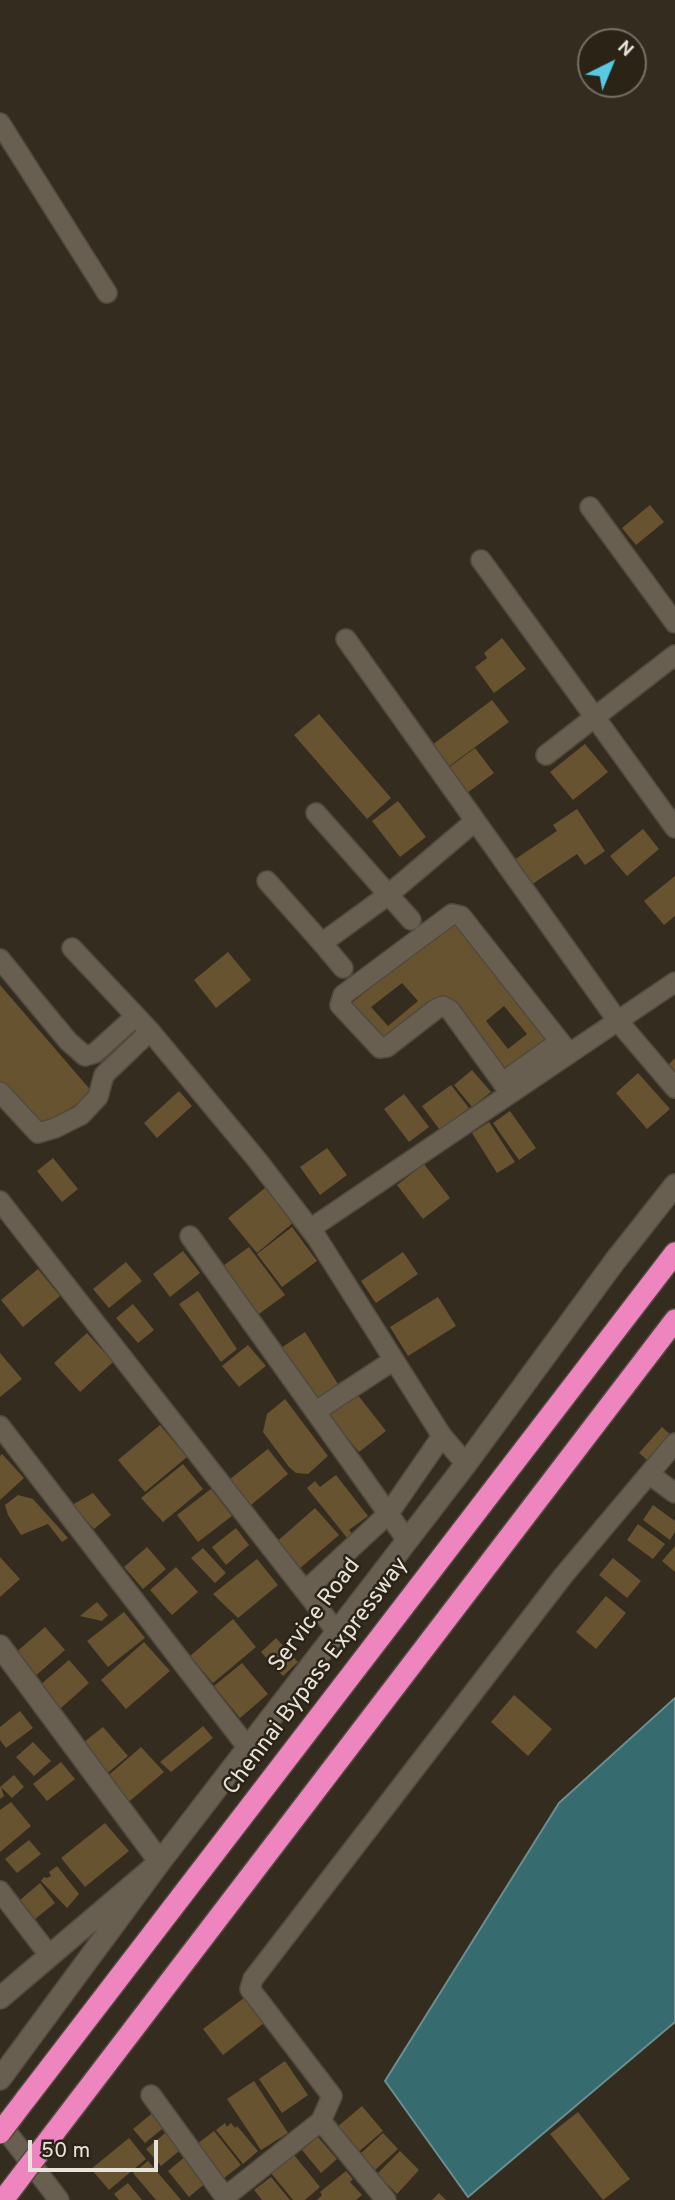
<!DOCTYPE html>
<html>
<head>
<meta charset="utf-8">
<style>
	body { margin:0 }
	#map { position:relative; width:675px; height:2200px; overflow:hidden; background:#342c1f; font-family:Overpass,sans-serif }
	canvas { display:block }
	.north { position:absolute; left:577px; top:28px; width:70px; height:70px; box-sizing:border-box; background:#2a2316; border:2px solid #766f64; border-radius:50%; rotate:43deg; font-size:19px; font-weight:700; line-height:28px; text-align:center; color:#e7e2da }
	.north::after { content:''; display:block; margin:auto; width:24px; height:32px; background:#57c9e2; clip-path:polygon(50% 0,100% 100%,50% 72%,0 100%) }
	.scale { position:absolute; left:28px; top:2140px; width:130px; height:32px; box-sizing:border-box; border:4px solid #e7e2da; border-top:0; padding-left:9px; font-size:21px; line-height:24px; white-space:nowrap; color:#e7e2da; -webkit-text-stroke:5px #2a2316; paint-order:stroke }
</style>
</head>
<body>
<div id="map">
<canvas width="675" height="2200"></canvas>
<div class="north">N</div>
<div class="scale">50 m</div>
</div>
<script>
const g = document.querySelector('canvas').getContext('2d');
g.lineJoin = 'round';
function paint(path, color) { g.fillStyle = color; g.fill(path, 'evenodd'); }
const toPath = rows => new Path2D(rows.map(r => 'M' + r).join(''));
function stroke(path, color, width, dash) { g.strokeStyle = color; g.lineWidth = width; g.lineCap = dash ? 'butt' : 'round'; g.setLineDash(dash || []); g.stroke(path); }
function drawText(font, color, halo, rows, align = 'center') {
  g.font = font + ' Overpass,sans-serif'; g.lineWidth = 5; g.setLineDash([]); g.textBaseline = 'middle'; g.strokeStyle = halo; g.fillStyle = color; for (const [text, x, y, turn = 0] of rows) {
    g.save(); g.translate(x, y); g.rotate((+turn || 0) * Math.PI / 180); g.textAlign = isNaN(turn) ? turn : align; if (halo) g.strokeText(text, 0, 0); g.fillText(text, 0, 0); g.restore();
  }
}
const water = toPath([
	[675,1698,675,2022,468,2197,385,2081,559,1803,675,1698]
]);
const building = toPath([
	[650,505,664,522,636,545,622,528],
	[502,638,526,669,494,693,475,667,487,658,484,653],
	[492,700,509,722,444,770,428,748],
	[319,714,391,798,367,819,294,735],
	[585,744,608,772,573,800,550,772],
	[475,748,494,773,467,793,448,768],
	[398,801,426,837,400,857,372,821],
	[577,809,605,851,585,865,577,854,531,885,514,860,557,831,553,825],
	[643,829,659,849,627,876,610,856],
	[675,876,675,916,664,925,644,901],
	[454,921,549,1041,505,1075,442,996,383,1043,349,1005],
	[402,983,418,1001,388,1026,371,1007],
	[504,1006,527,1034,508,1049,486,1021],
	[228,952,251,980,216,1008,194,980],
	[0,985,94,1094,39,1127,0,1082],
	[675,1058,675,1072,668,1065],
	[472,1070,491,1092,472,1107,454,1085],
	[638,1073,670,1109,647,1129,616,1093],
	[451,1085,469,1108,440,1130,422,1106],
	[179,1091,192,1106,157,1138,144,1123],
	[404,1094,429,1127,409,1142,384,1109],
	[510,1111,536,1148,519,1160,493,1123],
	[489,1122,515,1162,497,1173,472,1133],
	[327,1148,347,1175,320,1195,300,1167],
	[53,1158,78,1189,62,1202,37,1171],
	[424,1164,450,1198,423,1219,397,1185],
	[265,1188,294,1222,257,1253,228,1218],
	[292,1227,317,1261,282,1287,257,1254],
	[249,1247,285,1295,256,1316,220,1268],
	[183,1251,200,1273,170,1297,153,1274],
	[403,1252,418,1274,376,1303,361,1281],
	[126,1262,142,1281,109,1308,93,1289],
	[38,1269,60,1296,23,1327,1,1300],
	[198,1291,237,1349,221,1362,179,1304],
	[438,1297,456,1326,408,1356,390,1327],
	[133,1304,154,1330,138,1343,116,1318],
	[305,1332,338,1384,318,1399,281,1348],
	[87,1333,113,1362,80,1392,54,1363],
	[248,1345,266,1366,239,1387,222,1366],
	[0,1353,22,1379,0,1397],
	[357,1394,386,1431,359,1452,329,1416],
	[285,1399,328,1456,308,1474,296,1473,289,1467,263,1432,267,1414],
	[160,1425,187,1457,145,1492,118,1460],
	[662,1427,675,1439,654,1466,639,1453],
	[268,1449,288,1474,251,1505,230,1479],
	[2,1454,24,1478,0,1500,0,1456],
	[183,1464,203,1489,163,1522,141,1498],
	[336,1475,368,1516,349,1530,354,1536,348,1539,307,1488,315,1481,320,1487],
	[211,1489,232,1516,198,1542,177,1515],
	[93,1493,111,1515,94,1529,72,1505],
	[18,1495,33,1499,68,1538,62,1542,48,1524,21,1535,8,1515,5,1505],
	[653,1505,675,1521,675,1532,670,1540,643,1520],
	[315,1508,339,1535,299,1569,274,1544],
	[638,1524,665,1544,653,1559,627,1540],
	[236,1528,249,1545,226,1565,212,1547],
	[675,1546,675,1572,662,1561],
	[147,1547,166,1569,143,1589,124,1567],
	[203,1548,226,1573,215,1583,191,1558],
	[0,1557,20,1579,0,1597],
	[613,1558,641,1581,627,1598,599,1575],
	[257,1559,278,1585,238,1618,213,1594],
	[176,1567,198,1592,172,1615,150,1590],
	[606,1596,626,1613,596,1649,576,1632],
	[97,1602,108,1615,102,1621,80,1616],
	[124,1612,145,1638,108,1667,87,1641],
	[233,1619,256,1647,213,1683,190,1656],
	[45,1627,65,1650,33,1678,13,1655],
	[276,1638,298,1662,283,1676,261,1652],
	[144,1642,170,1671,126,1709,101,1680],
	[69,1660,89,1683,61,1708,40,1685],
	[242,1663,268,1694,240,1718,214,1686],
	[514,1695,552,1729,528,1756,491,1722],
	[20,1711,33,1728,6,1748,0,1740,0,1727],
	[203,1726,213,1738,171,1772,160,1762],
	[103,1727,128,1756,104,1776,79,1746],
	[33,1742,51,1761,34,1776,16,1757],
	[141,1747,164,1772,125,1805,103,1780],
	[61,1762,75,1779,47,1801,33,1784],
	[14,1775,24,1787,12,1798,1,1787,4,1796,0,1799,0,1787],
	[11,1802,31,1826,0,1852,0,1810],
	[105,1823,129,1851,85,1887,61,1858],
	[29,1840,41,1854,17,1873,5,1859],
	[57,1866,79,1894,67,1908,41,1881,44,1877,47,1878,51,1876,49,1872],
	[40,1883,55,1903,35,1919,20,1900],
	[244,1998,264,2023,223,2055,203,2029],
	[285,2061,308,2095,282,2113,259,2079],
	[254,2081,288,2133,261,2150,227,2099],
	[362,2106,383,2131,357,2153,336,2128],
	[155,2111,167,2125,145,2143,133,2129],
	[578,2112,630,2179,603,2200,550,2134],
	[225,2123,227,2127,231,2123,235,2128,237,2126,258,2151,243,2164,216,2130],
	[169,2130,184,2147,161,2166,146,2149],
	[214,2131,241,2165,224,2178,197,2144],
	[383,2133,398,2149,375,2170,360,2154],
	[318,2137,337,2159,321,2173,302,2150],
	[129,2138,146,2159,109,2190,91,2169],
	[400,2151,419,2170,397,2194,377,2174],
	[294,2155,320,2187,305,2200,293,2200,271,2173],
	[186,2156,208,2181,189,2197,168,2171],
	[148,2161,181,2200,156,2200,133,2173],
	[346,2171,353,2179,350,2182,362,2195,356,2200,317,2200,322,2195,320,2192],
	[271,2177,290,2200,262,2200,254,2190],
	[128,2183,142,2200,119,2200,114,2194],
	[439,2193,446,2200,432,2200]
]);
const street = toPath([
	[0,123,107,293],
	[590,507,675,623],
	[481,560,675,828],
	[346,639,617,1020,675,1088],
	[546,755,675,655],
	[316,813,411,920],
	[267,881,322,943,388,895,474,822],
	[322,943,343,968],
	[72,948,150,1031,258,1161,317,1238,442,1436,466,1464],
	[0,959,68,1041,85,1056,95,1053,136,1016],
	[503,1082,559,1042],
	[0,1092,38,1133,55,1128,81,1115,98,1097,104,1075,150,1031],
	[510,1093,450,1010,443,1006,436,1009,387,1047,380,1048,340,1005,343,995,452,914,461,916,569,1053],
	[0,1201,337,1632],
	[310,1229,675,982],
	[190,1236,407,1540],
	[316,1411,394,1360],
	[0,1426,248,1748],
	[649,1474,675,1493],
	[305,1591,389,1513,442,1436],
	[0,1891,49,1955],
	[151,2095,225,2197,321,2121,332,2096,250,1989,253,1979,563,1576,675,1443],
	[321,2121,386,2200],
	[0,2123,59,2200]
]);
const secondary = toPath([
	[0,1646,160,1862,0,1998],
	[0,2079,160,1862,466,1464,615,1261,675,1185]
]);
const highway = toPath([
	[25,2100,675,1253],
	[54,2133,675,1320]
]);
const highwayBridge = toPath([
	[0,2133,25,2100],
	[3,2200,54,2133]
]);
const streetNames = [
	["Service Road",316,1616,-53],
	["Chennai Bypass Expressway",317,1677,-53]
];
paint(water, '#366b70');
stroke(water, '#6b8f90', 2);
paint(building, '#685331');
stroke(street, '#514a3f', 22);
stroke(secondary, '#514a3f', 24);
stroke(highway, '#514a3f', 24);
stroke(street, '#685f51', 19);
stroke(secondary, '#685f51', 21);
stroke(highway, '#ef85bf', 21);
stroke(highwayBridge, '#514a3f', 24, []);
stroke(highwayBridge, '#ef85bf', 21);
drawText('23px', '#e7e2da', '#2a2316', streetNames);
</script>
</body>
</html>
